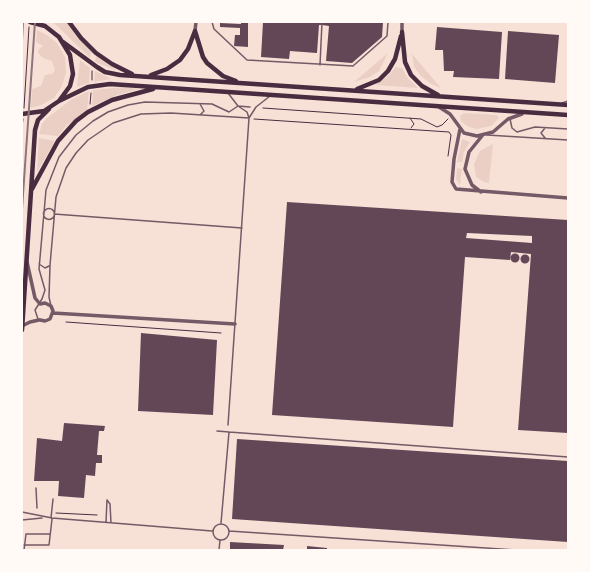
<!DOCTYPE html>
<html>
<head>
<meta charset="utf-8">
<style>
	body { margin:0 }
	#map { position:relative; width:590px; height:572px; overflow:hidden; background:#f7e1d7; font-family:Quicksand,sans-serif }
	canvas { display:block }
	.frame { position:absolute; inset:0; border:23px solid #fffaf5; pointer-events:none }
</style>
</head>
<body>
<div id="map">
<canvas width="590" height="572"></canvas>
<div class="frame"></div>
</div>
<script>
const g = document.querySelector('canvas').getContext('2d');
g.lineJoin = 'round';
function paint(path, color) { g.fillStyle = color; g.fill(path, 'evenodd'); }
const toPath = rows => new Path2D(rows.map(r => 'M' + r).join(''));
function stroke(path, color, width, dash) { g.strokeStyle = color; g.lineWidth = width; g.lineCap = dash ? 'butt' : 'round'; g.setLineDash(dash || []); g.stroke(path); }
const green = toPath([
	[53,22,66,22,77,37,91,52,90,58],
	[37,30,47,35,57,43,65,57,66,73,62,86,54,98,41,105,31,108,32,89,41,86,45,75,52,74,55,70,52,61,43,58,38,53,38,50,43,46,36,42],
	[388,53,379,71,370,77,354,82],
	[412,54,441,88,431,84,421,76,414,67],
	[96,56,115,69,115,70,95,62],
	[80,60,90,68,89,83,77,87],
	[396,67,402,68,407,77,418,88,376,85,388,76],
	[95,71,110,78,111,79,94,82],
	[123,87,139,89,117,95,92,106,93,90],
	[89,91,87,110,66,126,58,136,39,134,42,124,47,118,72,99],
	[464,113,497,115,499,118,491,126,476,129,467,126,461,121,460,116],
	[39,138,55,141,37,172,37,171],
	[462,139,470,142,464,152,462,162,457,162],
	[493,144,489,183,484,182,476,177,474,164,480,151],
	[457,168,462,169,460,185,456,179]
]);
const building = toPath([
	[241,22,248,22,248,47,234,46,235,35,240,35,240,28,220,27,220,23,241,24],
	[263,22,383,22,382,37,352,63,326,61,329,26,322,25,319,25,317,53,290,51,289,59,261,57],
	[437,27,502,32,499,79,453,77,454,71,444,71,443,50,435,50],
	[508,31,559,35,555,83,505,79],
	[287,202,568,220,568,433,518,430,531,254,511,252,510,260,465,257,453,427,272,415],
	[467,233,532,236,532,243,466,238],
	'510.5 258a4.5 4.5 0 1 1 9 0a4.5 4.5 0 1 1-9 0Z',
	'520.5 259a4.5 4.5 0 1 1 9 0a4.5 4.5 0 1 1-9 0Z',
	[141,333,217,340,213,415,138,411],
	[64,423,105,426,104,431,99,431,97,455,102,455,102,463,96,463,95,476,86,475,84,498,58,496,59,481,34,481,37,438,62,441],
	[237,439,568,461,568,542,232,519],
	[230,542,284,545,283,550,230,550],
	[307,546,327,548,327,550,307,550]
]);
const path = toPath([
	[92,80,92,71],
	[90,104,91,93],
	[24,108,29,27],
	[263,108,421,119,437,127,442,125,448,119],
	[410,118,414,124,411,128],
	[254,119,449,132,451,135,448,156],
	[22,128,23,119],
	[66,322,221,333],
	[56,513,97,515]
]);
const service = toPath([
	[212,22,214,29,247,60,353,66,387,36,388,22],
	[320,65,322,22],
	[228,93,238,106,247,112,249,118],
	[562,103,568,101],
	[200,115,204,111,200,104],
	[510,119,512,128,517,132,535,127,568,129],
	[487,135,568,140],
	[545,138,541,133,545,128],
	'43.5 214a5.5 5.5 0 1 1 11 0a5.5 5.5 0 1 1-11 0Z',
	[54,214,242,228],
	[39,264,45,268,49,266],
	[51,306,49,297,50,265,56,197,66,168,76,153,88,140,113,123,141,114,171,113,249,118],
	[38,319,35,310,42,299,45,290,39,269,46,190,59,157,76,135,93,121,108,112,128,105,145,102,212,104,229,112,238,106,250,107],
	[228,425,249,118,256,107,270,96],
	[217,431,229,432],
	[36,488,37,508],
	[107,500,110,504,111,523],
	[22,512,52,518,212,531],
	[51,518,53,499],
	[22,520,42,518],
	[106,522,107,500],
	[221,523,229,432,568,457],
	'213 532a8 8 0 1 1 16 0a8 8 0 1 1-16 0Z',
	[229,531,516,550],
	[24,545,49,545,52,519],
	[24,550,26,534,50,534],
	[219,550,220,540]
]);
const minor = toPath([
	[195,31,196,22],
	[402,32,402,22],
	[439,107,450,114,464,133,477,136,493,132,508,119,522,114],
	[460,129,454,159,452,182,456,189,568,198],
	[481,192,472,185,465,169,469,152,482,136],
	[27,262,35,298,40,304,45,303,51,306,53,311,50,319,45,321,40,320],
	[53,313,235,324],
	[22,326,30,322,39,320]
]);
const secondary = toPath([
	[69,22,81,38,96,53,112,64,132,74],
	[195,31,203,57,207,63,223,76,236,81],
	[402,32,405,62,411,75,422,86,438,95],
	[63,42,97,67,105,72,120,75,568,105],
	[151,75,167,69,180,60,188,49,195,31],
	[357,89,379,80,388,71,395,59,401,36],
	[59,101,88,87,110,84,568,115],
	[22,114,44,111,59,101,70,86,73,74,70,55,59,37,45,26,30,22],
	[32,189,58,141,76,121,88,112,112,100,153,89],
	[22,330,35,130,38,120,49,109]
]);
const rail = toPath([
	[22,41,23,22],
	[22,209,35,22]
]);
paint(green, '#ebcfc5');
paint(building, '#644757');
stroke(path, '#4a2c40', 1);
stroke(service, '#755966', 1.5);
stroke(minor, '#755966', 3.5);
stroke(secondary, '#4a2c40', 4.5);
stroke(rail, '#8f747c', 2);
</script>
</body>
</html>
